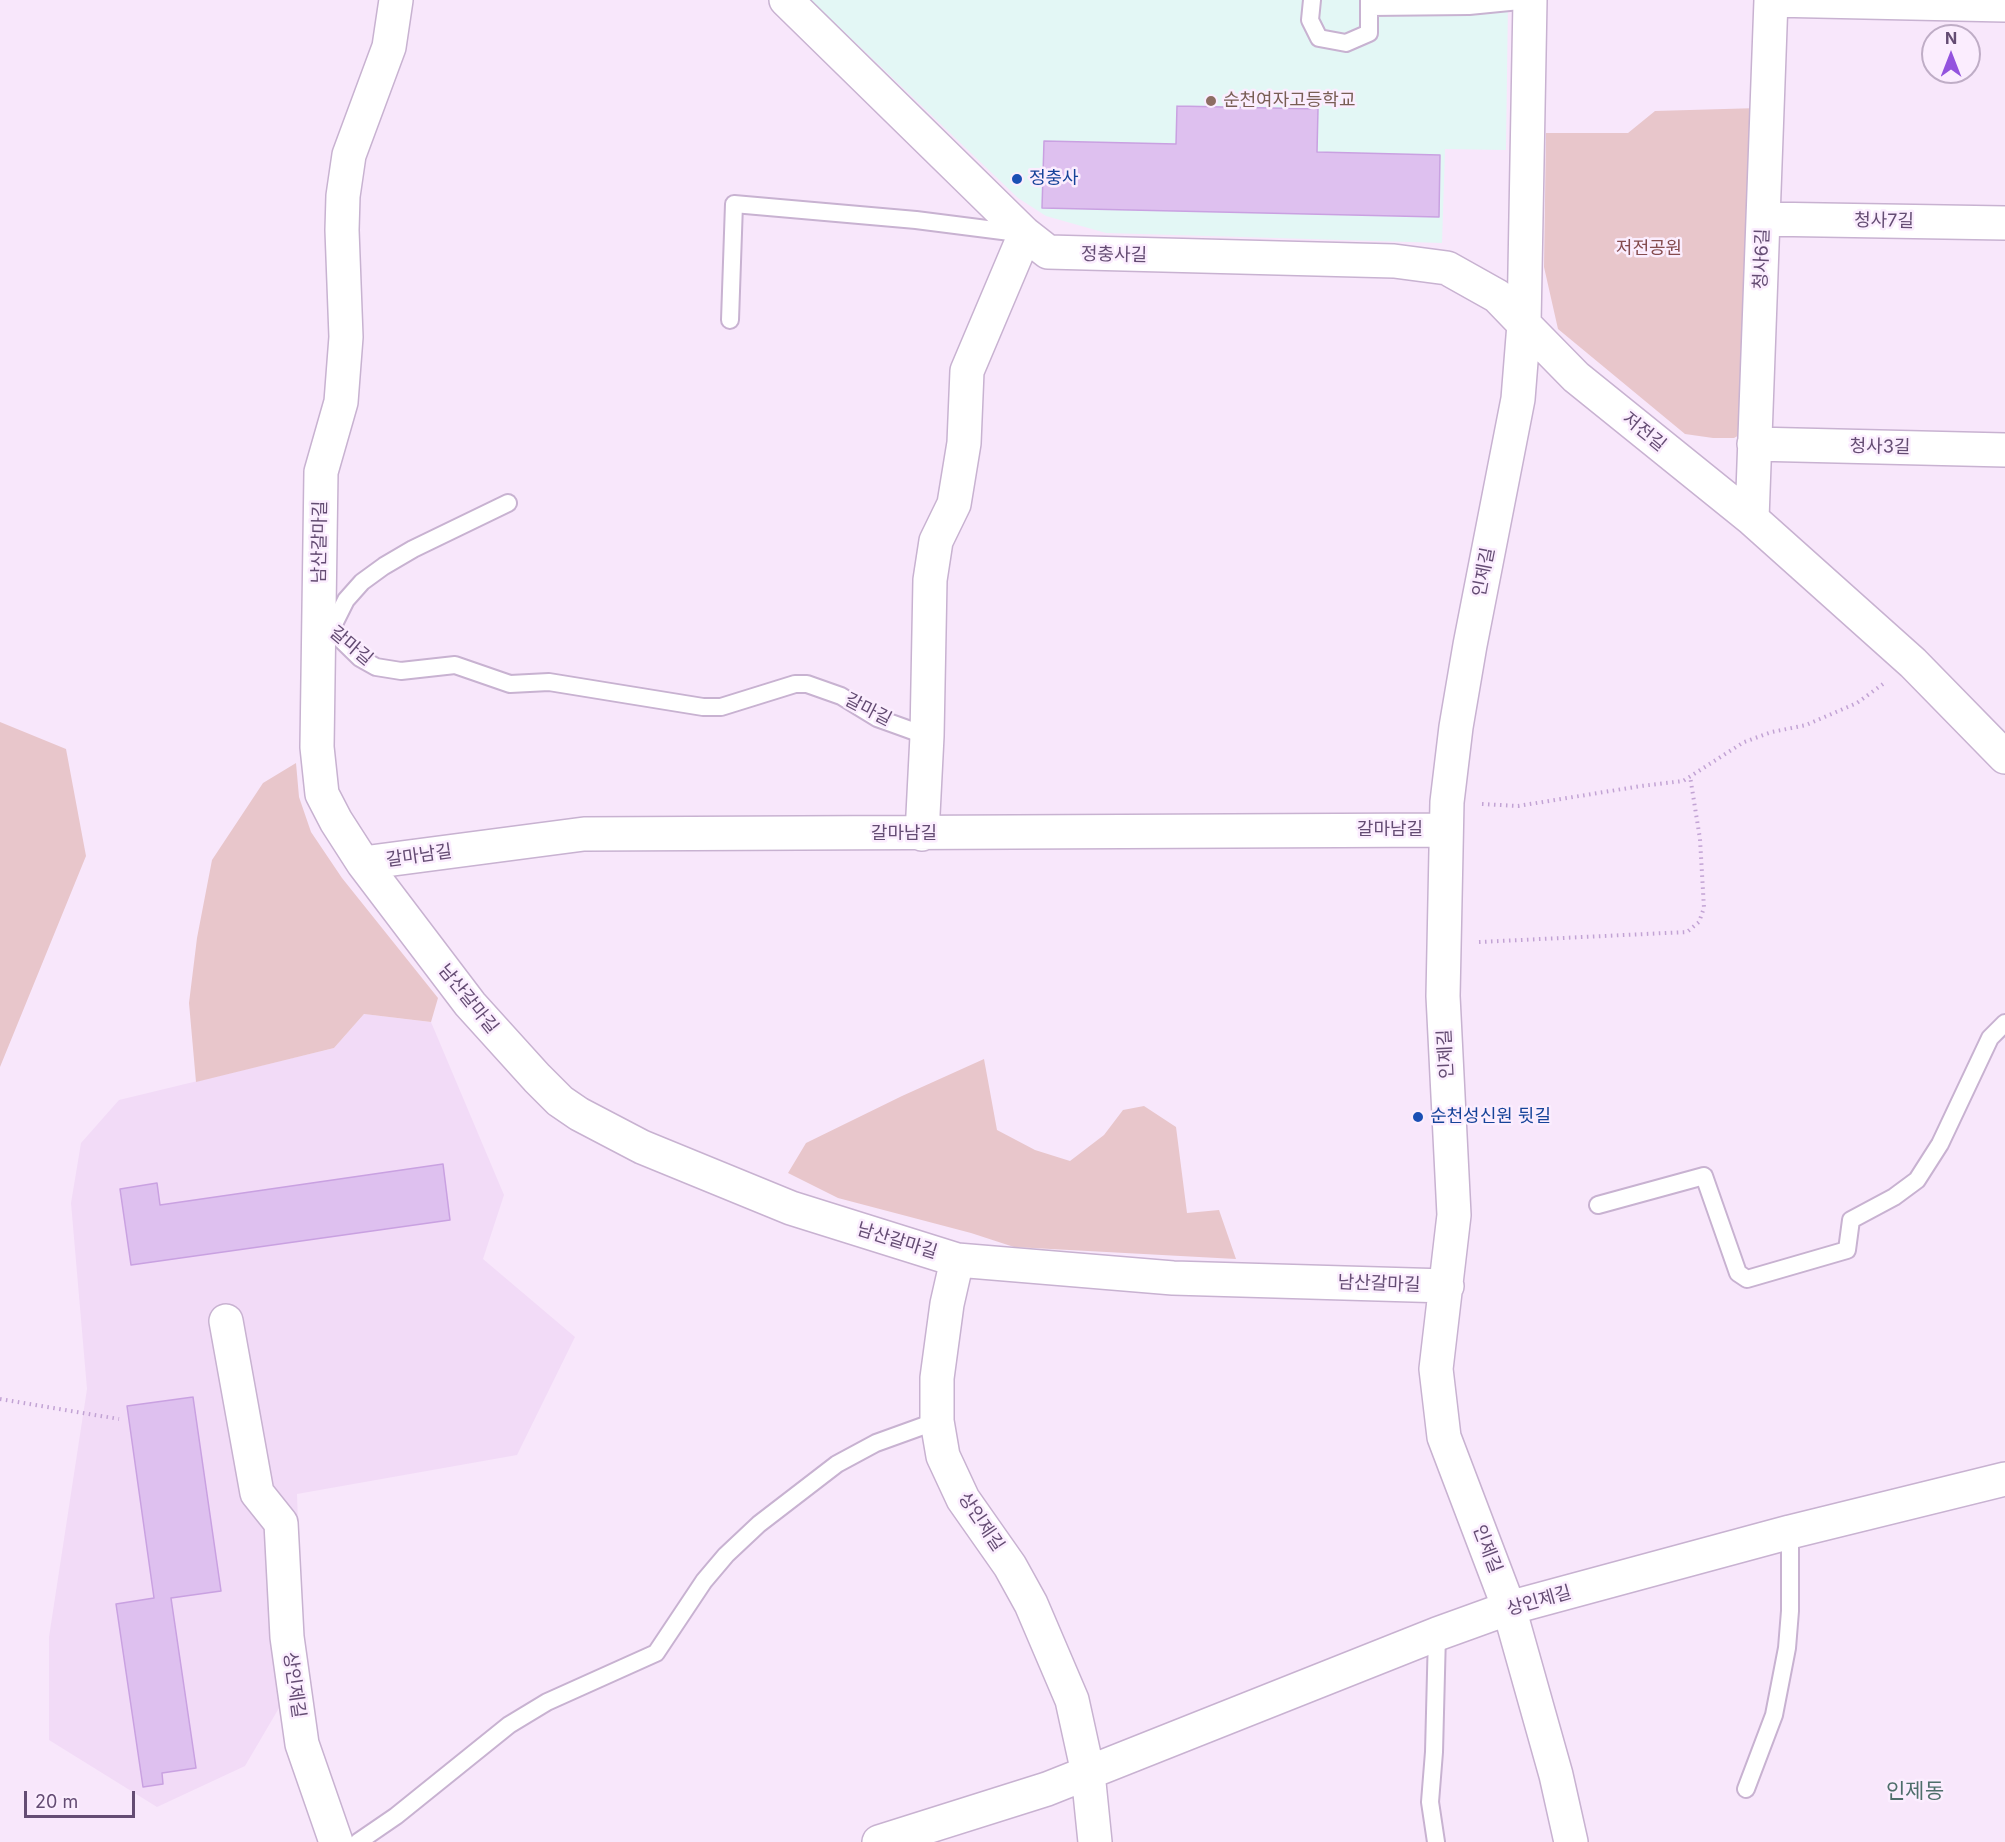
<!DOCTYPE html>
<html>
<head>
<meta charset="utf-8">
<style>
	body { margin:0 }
	#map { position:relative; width:2005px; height:1842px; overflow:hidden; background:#f8e7fb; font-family:Inter,sans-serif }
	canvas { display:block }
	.north { position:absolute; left:1921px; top:24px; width:60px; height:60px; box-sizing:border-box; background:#fbedfe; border:2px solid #bfadc6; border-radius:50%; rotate:0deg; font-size:16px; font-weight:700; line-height:24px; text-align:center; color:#644c73 }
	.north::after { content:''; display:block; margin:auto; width:21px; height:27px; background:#9353de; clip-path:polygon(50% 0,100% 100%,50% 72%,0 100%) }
	.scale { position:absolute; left:24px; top:1791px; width:111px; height:27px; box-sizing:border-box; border:3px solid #644c73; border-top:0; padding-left:8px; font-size:18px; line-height:21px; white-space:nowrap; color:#644c73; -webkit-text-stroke:4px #fbedfe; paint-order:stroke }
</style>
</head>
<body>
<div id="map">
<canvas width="2005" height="1842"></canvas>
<div class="north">N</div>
<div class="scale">20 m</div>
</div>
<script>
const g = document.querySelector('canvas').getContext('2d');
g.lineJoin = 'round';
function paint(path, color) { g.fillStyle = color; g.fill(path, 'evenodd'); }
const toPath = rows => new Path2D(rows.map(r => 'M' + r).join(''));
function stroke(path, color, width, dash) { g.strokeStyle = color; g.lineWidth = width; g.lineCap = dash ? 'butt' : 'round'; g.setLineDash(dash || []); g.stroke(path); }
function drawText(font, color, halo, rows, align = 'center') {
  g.font = font + ' Inter,"Noto Sans KR",sans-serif'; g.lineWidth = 5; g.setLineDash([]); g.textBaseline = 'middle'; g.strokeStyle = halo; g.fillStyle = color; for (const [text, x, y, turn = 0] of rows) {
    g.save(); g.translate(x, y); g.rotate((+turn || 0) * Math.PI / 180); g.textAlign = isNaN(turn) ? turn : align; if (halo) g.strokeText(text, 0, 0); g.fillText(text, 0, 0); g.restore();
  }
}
const residential = toPath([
	[364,1014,431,1022,504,1195,483,1259,575,1337,517,1455,297,1494,303,1667,245,1766,157,1807,49,1740,49,1637,87,1389,71,1203,81,1143,119,1100,334,1048]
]);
const education = toPath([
	[811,0,1508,0,1506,150,1445,149,1442,243,1106,233,1046,216,1018,198]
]);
const green = toPath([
	[1759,108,1745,432,1734,438,1713,438,1685,434,1558,329,1544,267,1546,133,1628,133,1655,111],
	[0,722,66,749,86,856,0,1067],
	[296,763,299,797,311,832,342,878,438,998,431,1022,364,1014,334,1048,196,1082,189,1003,197,938,212,860,263,783],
	[984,1059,997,1130,1035,1150,1070,1161,1104,1135,1123,1110,1144,1106,1176,1127,1187,1213,1219,1210,1236,1259,1014,1247,971,1233,838,1198,788,1173,806,1143,902,1096]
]);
const building = toPath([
	[1177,106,1318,109,1317,152,1440,155,1439,217,1042,208,1044,141,1176,144,1177,106],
	[443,1164,450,1220,131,1265,120,1189,157,1183,160,1205,443,1164],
	[193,1397,221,1591,171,1598,196,1768,162,1773,163,1784,143,1787,116,1604,154,1598,127,1406,193,1397]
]);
const path = toPath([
	[1482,804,1518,806,1641,786,1683,781,1744,742,1772,732,1806,725,1857,703,1883,684],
	[1479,942,1687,932,1699,922,1704,908,1700,839,1690,776],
	[0,1399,119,1419]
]);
const service = toPath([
	[1312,0,1310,20,1319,38,1346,43,1369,33,1369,0],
	[1370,7,1469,6,1530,0],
	[730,320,734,204,916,220,1018,233],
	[319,618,360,658,376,667,401,671,455,665,510,684,549,682,703,707,721,707,795,684,807,684,841,696,877,718,927,736],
	[331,630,346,600,362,582,384,566,413,549,508,503],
	[1598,1205,1704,1176,1738,1273,1747,1279,1847,1250,1851,1220,1894,1197,1917,1180,1940,1144,1990,1038,2005,1023],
	[1746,1789,1774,1715,1787,1648,1790,1611,1790,1532],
	[358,1842,396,1816,509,1725,547,1702,656,1653,704,1581,726,1555,759,1524,837,1464,876,1443,937,1421],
	[1436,1842,1430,1802,1434,1752,1437,1634]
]);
const minor = toPath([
	[396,0,389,47,349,155,343,196,342,230,346,337,341,402,321,472,317,747,322,794,336,821,363,863,470,1004,537,1078,560,1101,579,1114,642,1147,791,1208,957,1260,1173,1278,1447,1286],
	[786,0,1025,234,1048,252,1394,261,1447,268,1497,296,1524,324,1518,399,1470,645,1456,727,1447,802,1443,996,1454,1215,1436,1369,1444,1437,1509,1608,1556,1775,1571,1842],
	[1530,0,1524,324,1576,377,1752,519,1913,663,2005,757],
	[1771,0,2005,5],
	[1763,219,2005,223],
	[1754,444,2005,450],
	[1752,519,1771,0],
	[922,834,927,736,930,580,936,541,954,504,964,443,967,371,1025,234],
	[363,863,584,834,1446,830],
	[957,1260,947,1304,937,1378,937,1421,943,1456,963,1499,1010,1566,1031,1604,1072,1700,1088,1773,1095,1842],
	[226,1321,257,1493,281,1523,287,1637,302,1744,336,1842],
	[879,1842,1047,1789,1437,1634,1509,1608,1790,1532,2005,1479]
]);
const markers = [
	[1211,101,6,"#8d6e63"],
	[1017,179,6,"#1a4fb4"],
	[1418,1117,6,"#1a4fb4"]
];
const educationNames = [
	["순천여자고등학교",1223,101]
];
const transitNames = [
	["정충사",1029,179],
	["순천성신원 뒷길",1430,1117]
];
const streetNames = [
	["청사7길",1884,221,1],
	["정충사길",1114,255,1],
	["청사6길",1762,259,-88],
	["저전길",1644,432,39],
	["청사3길",1880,447,1],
	["남산갈마길",320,542,-89],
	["인제길",1484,572,-79],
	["갈마길",351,646,40],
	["갈마길",868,710,27],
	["갈마남길",1390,830],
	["갈마남길",904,834],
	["갈마남길",419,856,-8],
	["남산갈마길",468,999,51],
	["인제길",1446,1054,-93],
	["남산갈마길",897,1241,17],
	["남산갈마길",1379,1284,2],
	["상인제길",981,1522,56],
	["인제길",1487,1549,69],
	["상인제길",1539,1601,-16],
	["상인제길",294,1685,82]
];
const parkNames = [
	["저전공원",1649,249]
];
const quarterNames = [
	["인제동",1915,1792]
];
paint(residential, '#f2dbf7');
paint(education, '#e3f7f5');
paint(green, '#e8c6cb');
paint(building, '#dec0ef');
stroke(building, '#c9a1e1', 1.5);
stroke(service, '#c8b2d1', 20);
stroke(minor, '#c8b2d1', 36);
stroke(path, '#c2a3d4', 4, [1.5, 4.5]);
stroke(service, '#fff', 16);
stroke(minor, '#fff', 33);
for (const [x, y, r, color] of markers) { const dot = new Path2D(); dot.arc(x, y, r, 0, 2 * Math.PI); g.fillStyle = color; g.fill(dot); stroke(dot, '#fbedfe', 2); }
drawText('18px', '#785e54', '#fbedfe', educationNames, 'left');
drawText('18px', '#164399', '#fbedfe', transitNames, 'left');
drawText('18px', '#644c73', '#fbedfe', streetNames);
drawText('18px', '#844b4e', '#fbedfe', parkNames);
drawText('21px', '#4e6e6b', '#fbedfe', quarterNames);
</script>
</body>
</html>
